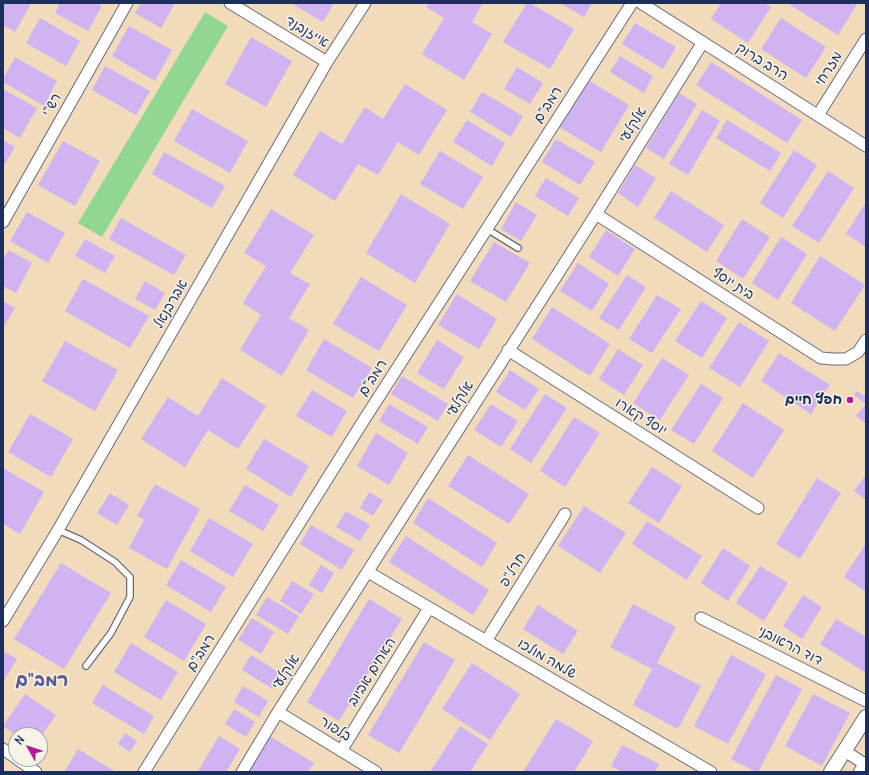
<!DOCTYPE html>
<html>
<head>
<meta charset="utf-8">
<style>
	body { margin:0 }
	#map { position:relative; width:869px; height:775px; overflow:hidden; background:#f2dbbb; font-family:Delius,sans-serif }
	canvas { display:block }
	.frame { position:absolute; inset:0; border:4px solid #1b2f5e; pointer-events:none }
	.north { position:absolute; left:8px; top:727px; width:40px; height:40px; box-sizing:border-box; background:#f7f3e8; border:1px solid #9fa5b1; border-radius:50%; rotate:309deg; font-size:11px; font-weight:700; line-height:16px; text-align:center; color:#1b2f5e }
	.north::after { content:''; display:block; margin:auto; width:14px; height:18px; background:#b5179e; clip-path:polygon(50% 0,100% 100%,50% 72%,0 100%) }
</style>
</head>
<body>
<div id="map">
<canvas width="869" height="775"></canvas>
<div class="frame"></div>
<div class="north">N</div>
</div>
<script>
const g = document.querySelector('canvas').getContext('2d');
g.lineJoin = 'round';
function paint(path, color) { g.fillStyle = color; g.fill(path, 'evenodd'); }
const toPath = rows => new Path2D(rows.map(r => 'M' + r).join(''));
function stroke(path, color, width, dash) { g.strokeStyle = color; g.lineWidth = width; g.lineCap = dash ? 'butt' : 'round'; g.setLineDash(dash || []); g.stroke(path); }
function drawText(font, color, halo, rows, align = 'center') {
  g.font = font + ' Delius,"Playpen Sans Hebrew",sans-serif'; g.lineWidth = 3; g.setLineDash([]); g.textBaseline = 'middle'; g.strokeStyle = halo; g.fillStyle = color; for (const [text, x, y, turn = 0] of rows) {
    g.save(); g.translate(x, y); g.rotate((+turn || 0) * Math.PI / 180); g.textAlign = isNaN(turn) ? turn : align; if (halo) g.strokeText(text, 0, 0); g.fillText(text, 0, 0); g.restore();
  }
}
const green = toPath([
	[205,12,228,26,102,237,78,223]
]);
const building = toPath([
	[3,3,31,4,15,32,3,25],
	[60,3,97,3,102,6,88,31,55,13],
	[141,3,175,3,161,28,135,13],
	[291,3,334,3,323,22],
	[429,3,483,3,472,22,492,34,464,80,422,54,444,18,426,7],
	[527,3,530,3,574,29,550,69,503,42],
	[560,3,592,3,584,17],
	[721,3,764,3,771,7,748,43,711,19],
	[787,3,858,3,838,35],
	[40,18,80,41,66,66,26,43],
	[781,18,826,47,806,78,761,49],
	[635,23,676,47,663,69,622,44],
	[129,26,172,50,155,81,112,56],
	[251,37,292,61,266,107,225,84],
	[620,56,653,76,644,93,610,72],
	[15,57,57,81,44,106,3,82,3,79],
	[711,62,802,120,787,143,696,85],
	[105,66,150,91,136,115,92,90],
	[517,67,543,83,530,104,504,89],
	[588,80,629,105,601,152,559,127],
	[405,84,447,110,419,155,398,142,378,175,358,164,335,201,293,175,320,131,342,144,365,107,383,119],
	[3,89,37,108,20,138,3,128],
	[482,92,523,116,511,137,470,112],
	[679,93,697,104,664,159,646,148],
	[192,109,248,141,230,173,174,141],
	[702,110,720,121,688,175,669,164],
	[467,120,505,143,492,166,453,142],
	[727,120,781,153,770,171,716,138],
	[556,139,595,162,580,185,542,162],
	[3,140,15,147,3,167],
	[63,141,100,161,75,206,38,185],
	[794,150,817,165,783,218,760,203],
	[440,151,483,177,463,209,420,184],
	[164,152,225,186,212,208,152,174],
	[635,165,656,178,638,207,618,193],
	[828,171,854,188,819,243,792,226],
	[546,178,579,198,568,216,535,196],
	[671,191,724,225,707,252,654,218],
	[401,194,450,224,415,283,366,253],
	[516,202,537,215,521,241,501,229],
	[866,202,866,247,846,234],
	[271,209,314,235,290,273,310,284,289,318,309,330,282,376,240,350,261,315,243,303,266,266,244,253],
	[27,212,65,233,48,263,10,241],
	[121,218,186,255,174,275,109,239],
	[742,219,770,237,743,279,716,261],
	[606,230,635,249,618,276,589,257],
	[781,237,807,254,778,300,752,283],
	[85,239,115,256,105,273,75,256],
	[494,242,530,263,506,302,470,281],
	[9,250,32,263,16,293,3,286,3,259],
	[820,256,865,285,835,331,791,303],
	[578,263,609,284,592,311,560,291],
	[627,275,646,287,619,330,599,318],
	[361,277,407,305,379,351,333,324],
	[83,279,149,316,130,348,65,311],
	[145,281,165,293,155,310,135,299],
	[457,294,497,319,479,349,438,325],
	[657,295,681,309,652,353,629,339],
	[3,301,15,308,3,328],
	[701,301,727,318,702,358,675,341],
	[552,307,610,344,590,376,532,339],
	[739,322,769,341,740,387,709,368],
	[324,339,372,368,353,398,306,370],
	[437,340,464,357,444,389,417,373],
	[65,341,118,370,95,411,42,381],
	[618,349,643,365,624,395,599,379],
	[779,353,830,385,811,414,761,381],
	[662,358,689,375,660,420,633,403],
	[510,370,539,389,525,410,496,392],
	[402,376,448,404,438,421,391,394],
	[222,378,266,406,238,449,208,430,185,467,141,439,168,397,198,416],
	[701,384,723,398,694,444,671,430],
	[312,390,347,411,332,437,296,416],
	[857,391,864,396,866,393,866,424,856,416,866,404,854,395],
	[545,394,567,408,531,463,510,449],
	[743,403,784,430,753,478,712,451],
	[389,404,428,427,418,444,379,421],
	[491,404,518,421,501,447,474,430],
	[30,414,73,439,51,477,8,452],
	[574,417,600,433,565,487,540,471],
	[376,433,408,453,389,485,357,466],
	[264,439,309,466,291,497,246,469],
	[468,455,529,494,509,524,448,486],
	[652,467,682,486,659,523,628,503],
	[3,468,44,492,20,534,3,524],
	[866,475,866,500,854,491],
	[817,478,841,493,800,559,776,544],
	[155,484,200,509,167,569,129,548,144,520,137,516],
	[245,485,279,505,263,531,229,511],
	[369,492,383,500,373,516,360,508],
	[110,493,129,505,117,525,97,513],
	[428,498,497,543,482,567,413,523],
	[584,506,626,533,600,573,558,546],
	[346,511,370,525,360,541,336,527],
	[209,518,253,544,233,577,190,551],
	[647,521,702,556,687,580,632,544],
	[311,525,354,550,342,570,300,544],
	[406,536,489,590,473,615,389,562],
	[866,544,866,589,865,591,844,577],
	[723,548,750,566,728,601,701,583],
	[181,560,226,587,211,612,166,585],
	[61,563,111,593,64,669,14,639],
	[321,565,334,573,322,593,309,585],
	[760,566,788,583,764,621,736,603],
	[292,581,314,594,301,614,280,601],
	[803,595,822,607,802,639,783,626],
	[267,597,299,616,288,634,256,615],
	[369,599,402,619,339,721,307,702],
	[166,600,206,624,184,661,144,637],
	[633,604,676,627,657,663,701,686,678,729,633,705,652,669,610,647],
	[538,605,578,631,563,654,523,629],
	[252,618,274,632,261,654,238,640],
	[836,619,866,637,866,673,820,644],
	[424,642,455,660,399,753,368,735],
	[131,643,178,672,161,700,114,672],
	[3,651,17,659,3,682],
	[251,655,282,674,273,689,242,670],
	[731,655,766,674,728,744,694,726],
	[472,663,520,694,490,740,442,709],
	[776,675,802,689,758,772,756,772,731,759],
	[103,685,154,716,144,734,92,703],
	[243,686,268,701,259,717,234,702],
	[25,694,56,715,40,738,40,735,16,735,3,726],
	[813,694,850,713,822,766,785,746],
	[234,709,255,722,246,737,225,724],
	[556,719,593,741,574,772,523,772],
	[460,726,488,744,470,772,430,772],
	[125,733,137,741,130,752,118,744],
	[268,735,314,763,308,772,245,772],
	[219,736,240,749,226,772,200,772,198,771],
	[622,745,659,764,655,772,622,772,611,766],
	[78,749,116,772,67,772,65,771]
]);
const service = toPath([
	[487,229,518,248],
	[58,530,81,540,115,562,130,577,130,597,111,633,86,666]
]);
const minor = toPath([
	[230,3,327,62],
	[641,3,866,146],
	[818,115,866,39],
	[596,214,821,358,833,359,846,359,858,352,866,340],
	[3,222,127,3],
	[508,350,758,508],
	[368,572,711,772],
	[701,618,866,701],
	[3,621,58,530,327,62,365,3],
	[486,641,565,514],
	[278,712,376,772],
	[3,749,16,758],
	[341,751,429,608],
	[845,751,866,765],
	[17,759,36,772],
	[144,772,362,423,632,3],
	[242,772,278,712,596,214,703,42]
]);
const tertiary = toPath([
	[831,772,866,717],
	[861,772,866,764]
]);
const markers = [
	[850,400,4,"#b5179e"]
];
const streetNames = [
	["אייזנבנד",307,32,31],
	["הרב ברוק",762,62,32],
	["מזרחי",829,69,-58],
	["רש\"י",52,105,-60],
	["רמב\"ם",548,105,-57],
	["אלקלעי",633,125,-58],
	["בית יוסף",733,284,33],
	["אברבנאל",171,304,-60],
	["רמב\"ם",373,378,-57],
	["אלקלעי",460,399,-58],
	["יוסף קארו",641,417,32],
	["חרל\"פ",513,570,-58],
	["דוד הראובני",790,646,27],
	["רמב\"ם",201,653,-58],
	["שלמה מולכו",547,659,30],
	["אלקלעי",286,672,-57],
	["האחים אביוב",372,672,-58],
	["בלפור",335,729,32]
];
const poiNames = [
	["חפץ חיים",842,400]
];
const districtNames = [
	["רמב\"ם",42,681]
];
paint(green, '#92d791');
paint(building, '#d0b4f2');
stroke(service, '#666b7f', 8);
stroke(minor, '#666b7f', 13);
stroke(tertiary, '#666b7f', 16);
stroke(service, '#fff', 5.5);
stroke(minor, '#fff', 11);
stroke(tertiary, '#fff', 14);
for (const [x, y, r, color] of markers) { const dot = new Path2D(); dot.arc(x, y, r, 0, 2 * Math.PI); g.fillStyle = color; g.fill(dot); stroke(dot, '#f7f3e8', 1.5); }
drawText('14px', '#1b2f5e', '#f7f3e8', streetNames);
drawText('bold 14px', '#1b2f5e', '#f7f3e8', poiNames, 'right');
drawText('bold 18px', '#5a5e92', '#f7f3e8', districtNames);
</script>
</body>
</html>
